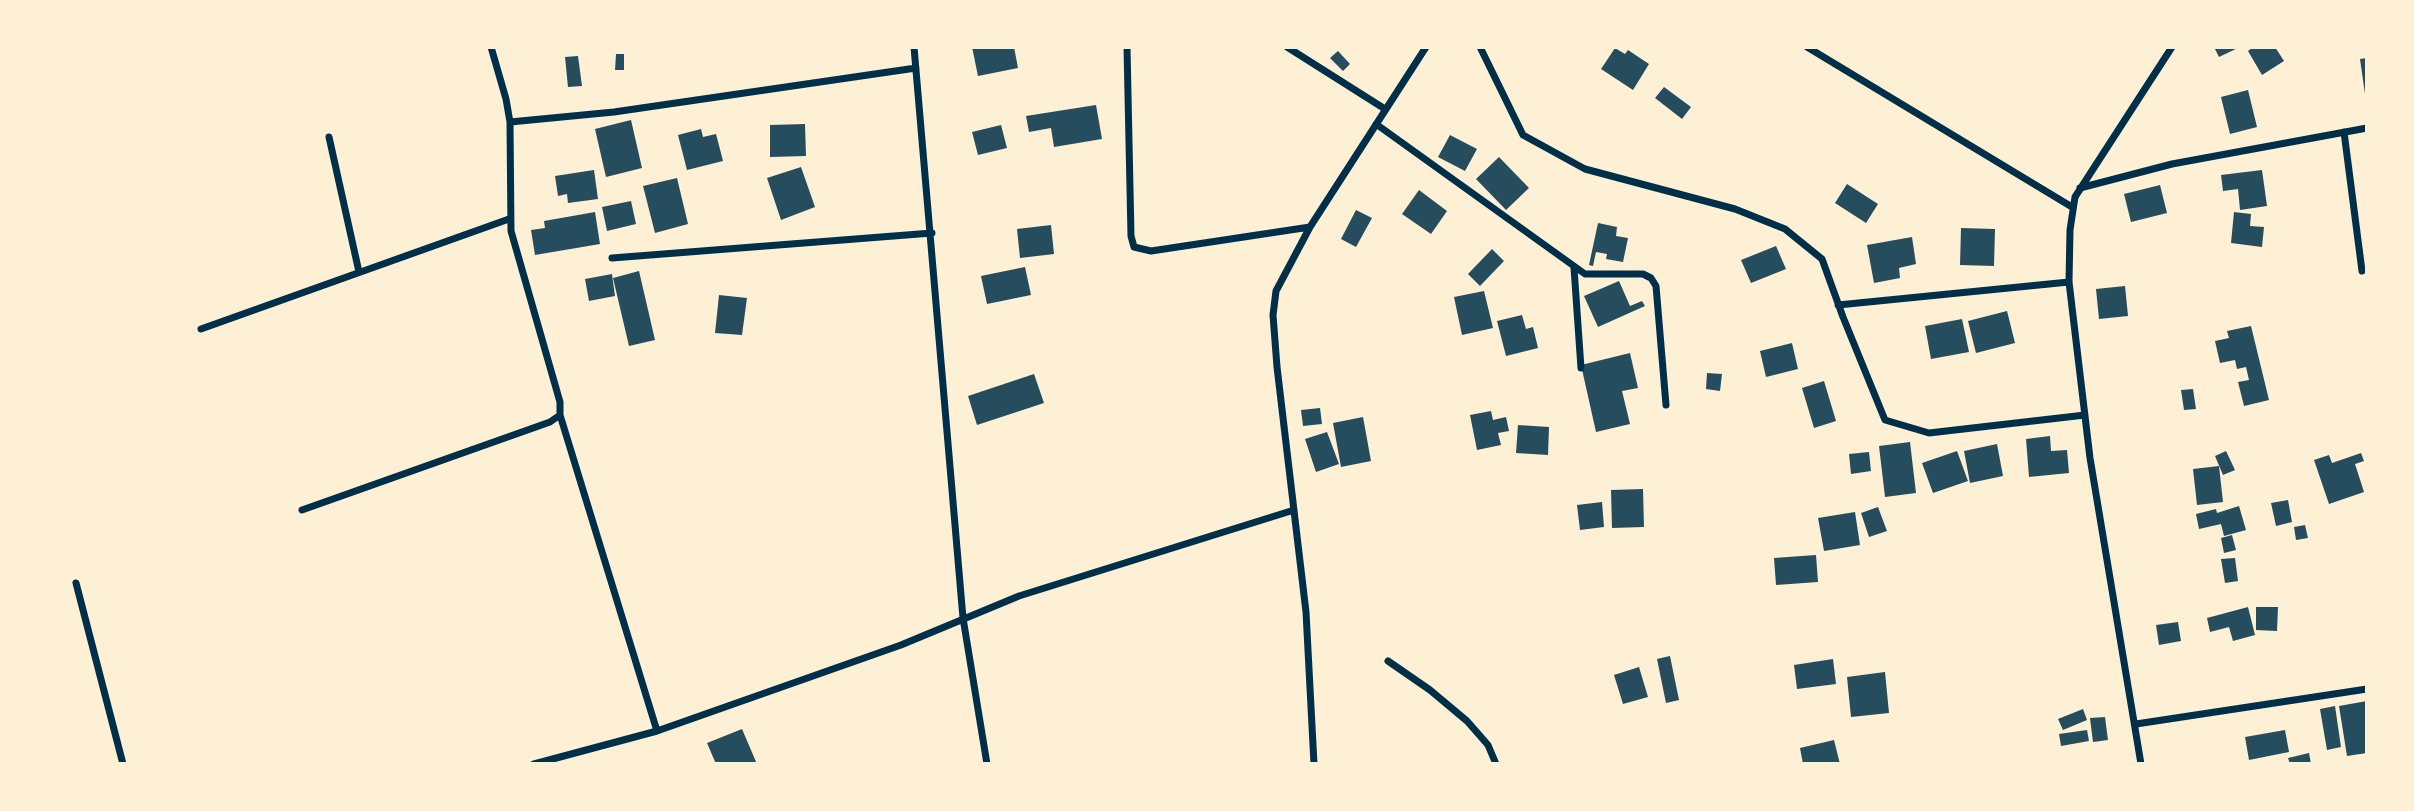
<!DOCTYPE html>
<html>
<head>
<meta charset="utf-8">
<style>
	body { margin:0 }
	#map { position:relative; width:2414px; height:811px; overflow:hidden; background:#fdf0d5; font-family:"Archivo Narrow",sans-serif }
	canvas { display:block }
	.frame { position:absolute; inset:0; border:49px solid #fdf0d5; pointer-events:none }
</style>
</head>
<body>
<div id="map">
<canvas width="2414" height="811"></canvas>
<div class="frame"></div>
</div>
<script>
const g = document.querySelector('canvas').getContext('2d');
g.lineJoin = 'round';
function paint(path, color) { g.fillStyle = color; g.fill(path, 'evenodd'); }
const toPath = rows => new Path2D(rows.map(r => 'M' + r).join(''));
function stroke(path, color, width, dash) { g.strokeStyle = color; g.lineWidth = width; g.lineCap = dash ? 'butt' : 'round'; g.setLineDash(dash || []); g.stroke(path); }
const building = toPath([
	[972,47,1014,47,1018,68,978,76],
	[2214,47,2240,47,2219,57],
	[2253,47,2275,47,2284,61,2262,75,2248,51],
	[1615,48,1625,54,1628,50,1649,64,1633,90,1601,69],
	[1338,51,1350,64,1343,71,1330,58],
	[616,54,624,54,624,70,615,70],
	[578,56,582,86,568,87,565,57],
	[2367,58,2367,94,2365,94,2360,59],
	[1664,87,1691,107,1682,119,1655,98],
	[2248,90,2257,127,2230,134,2221,97],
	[1096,105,1102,139,1054,147,1051,128,1029,132,1026,116],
	[631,120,642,168,606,177,595,129],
	[805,124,806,156,770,157,770,125],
	[1001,125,1007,148,978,155,972,132],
	[701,129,703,137,716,134,723,161,687,170,678,135],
	[1450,135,1477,149,1465,171,1438,157],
	[1499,157,1529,188,1506,210,1476,179],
	[801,167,815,207,781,220,767,178],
	[594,170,598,199,568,203,567,194,558,196,555,176],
	[2262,170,2267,206,2240,210,2238,189,2223,191,2221,175],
	[677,178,688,224,655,233,643,186],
	[1847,184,1878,204,1866,223,1835,203],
	[2160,185,2167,213,2131,222,2124,194],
	[1419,190,1447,211,1431,234,1402,214],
	[631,201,636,224,607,231,602,207],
	[1356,210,1372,218,1356,247,1341,239],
	[595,212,600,244,535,255,531,230,545,228,544,221],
	[2234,212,2251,214,2250,226,2264,227,2262,247,2231,243],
	[1598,223,1617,227,1616,236,1628,238,1623,262,1606,259,1607,254,1596,252,1593,266,1589,265],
	[1051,225,1054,254,1020,258,1017,229],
	[1961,228,1995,229,1994,266,1960,265],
	[1912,237,1916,264,1899,268,1900,278,1874,283,1867,245],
	[1776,246,1786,269,1751,283,1741,260],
	[1492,249,1504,261,1480,286,1468,274],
	[1025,267,1031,295,987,304,981,276],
	[639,271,655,340,629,346,613,278],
	[612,274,615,296,589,301,585,279],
	[1619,281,1630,306,1642,301,1645,306,1598,327,1584,296],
	[2125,286,2128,316,2099,319,2096,289],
	[1484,291,1493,328,1462,335,1454,297],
	[719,295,747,298,742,335,715,333],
	[2007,311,2015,343,1976,353,1968,321],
	[1522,315,1526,329,1533,327,1538,348,1506,356,1497,321],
	[1962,319,1969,352,1931,359,1925,326],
	[2251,326,2269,400,2244,406,2238,382,2249,380,2246,367,2237,369,2235,360,2220,363,2215,341,2229,338,2227,331],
	[1792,343,1798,369,1766,377,1760,351],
	[1630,353,1638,388,1622,391,1630,424,1596,432,1581,365],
	[1707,373,1722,374,1720,391,1706,389],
	[1034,374,1044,403,977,425,968,396],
	[1824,381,1836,421,1814,428,1802,388],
	[2193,389,2196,409,2184,410,2181,390],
	[1320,408,1322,424,1303,426,1301,410],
	[1491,411,1493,420,1506,417,1509,431,1498,433,1501,445,1477,450,1470,415],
	[1363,417,1371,461,1341,467,1333,423],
	[1518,425,1549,427,1548,455,1516,453],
	[1327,432,1339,464,1316,472,1305,439],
	[2050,436,2051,451,2067,450,2069,473,2029,477,2026,439],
	[1910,442,1916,493,1885,497,1879,446],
	[1997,444,2003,476,1970,483,1964,451],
	[1957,451,1968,481,1933,493,1922,463],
	[2226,451,2235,470,2223,475,2215,456],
	[1869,452,1871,471,1851,474,1849,454],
	[2361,453,2364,461,2355,464,2364,492,2329,504,2314,460,2329,455,2332,463],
	[2219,466,2223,502,2197,505,2193,469],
	[1643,489,1644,527,1612,528,1611,490],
	[2288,500,2292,522,2276,526,2271,503],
	[1602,502,1604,527,1580,530,1577,505],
	[2239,506,2246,530,2224,536,2221,524,2199,529,2196,514,2216,509,2217,513],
	[1878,507,1887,531,1869,537,1861,513],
	[1855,512,1860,545,1824,551,1818,518],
	[2305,525,2308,538,2296,540,2294,527],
	[2232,535,2236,550,2224,553,2221,538],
	[1816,555,1818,582,1776,585,1774,558],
	[2235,558,2238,581,2225,583,2221,559],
	[2248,607,2255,635,2233,641,2229,627,2210,632,2207,618],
	[2256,607,2278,607,2277,631,2256,630],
	[2178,622,2181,641,2159,645,2156,625],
	[1670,656,1679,700,1666,703,1657,659],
	[1833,659,1836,684,1797,689,1794,665],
	[1639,667,1648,697,1623,704,1614,675],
	[1885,672,1889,713,1851,717,1847,677],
	[2367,701,2367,753,2347,756,2339,706],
	[2335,706,2341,747,2327,750,2320,709],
	[2083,709,2087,720,2063,730,2058,719],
	[2105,717,2108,740,2093,742,2090,718],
	[742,729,757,764,716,764,707,743],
	[2087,730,2089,741,2061,746,2059,734],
	[2285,730,2289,752,2249,760,2245,737],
	[1834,740,1840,764,1803,764,1800,748],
	[2309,753,2311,764,2290,764,2288,758]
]);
const minor = toPath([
	[491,47,506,99,510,122,614,112,916,68],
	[914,47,963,618,987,764],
	[1127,47,1131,236,1134,247,1151,251,1310,227],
	[1287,47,1385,109],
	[1480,47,1523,135,1585,169,1735,209,1785,229,1822,259,1843,317,1885,420,1929,433,2085,415],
	[1807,47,2072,207],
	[1376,124,1585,274,1643,274,1651,278,1656,286,1666,405],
	[2344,132,2362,271],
	[329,137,359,272],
	[2080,188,2172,164,2367,128],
	[612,258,932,233],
	[1574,268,1581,368],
	[1838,305,2069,282],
	[201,329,509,219],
	[560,415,657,731],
	[302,510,550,422,560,415,560,402,511,231,510,122],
	[76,583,123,764],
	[1388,661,1430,690,1467,721,1488,745,1496,764],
	[2136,724,2367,689],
	[534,764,657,731,901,645,1019,596,1294,510],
	[1314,764,1306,612,1277,367,1273,315,1276,291,1310,227,1426,47],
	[2141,764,2090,458,2069,282,2070,230,2075,197,2172,47]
]);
paint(building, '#264d5e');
stroke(minor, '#003049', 7);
</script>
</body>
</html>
